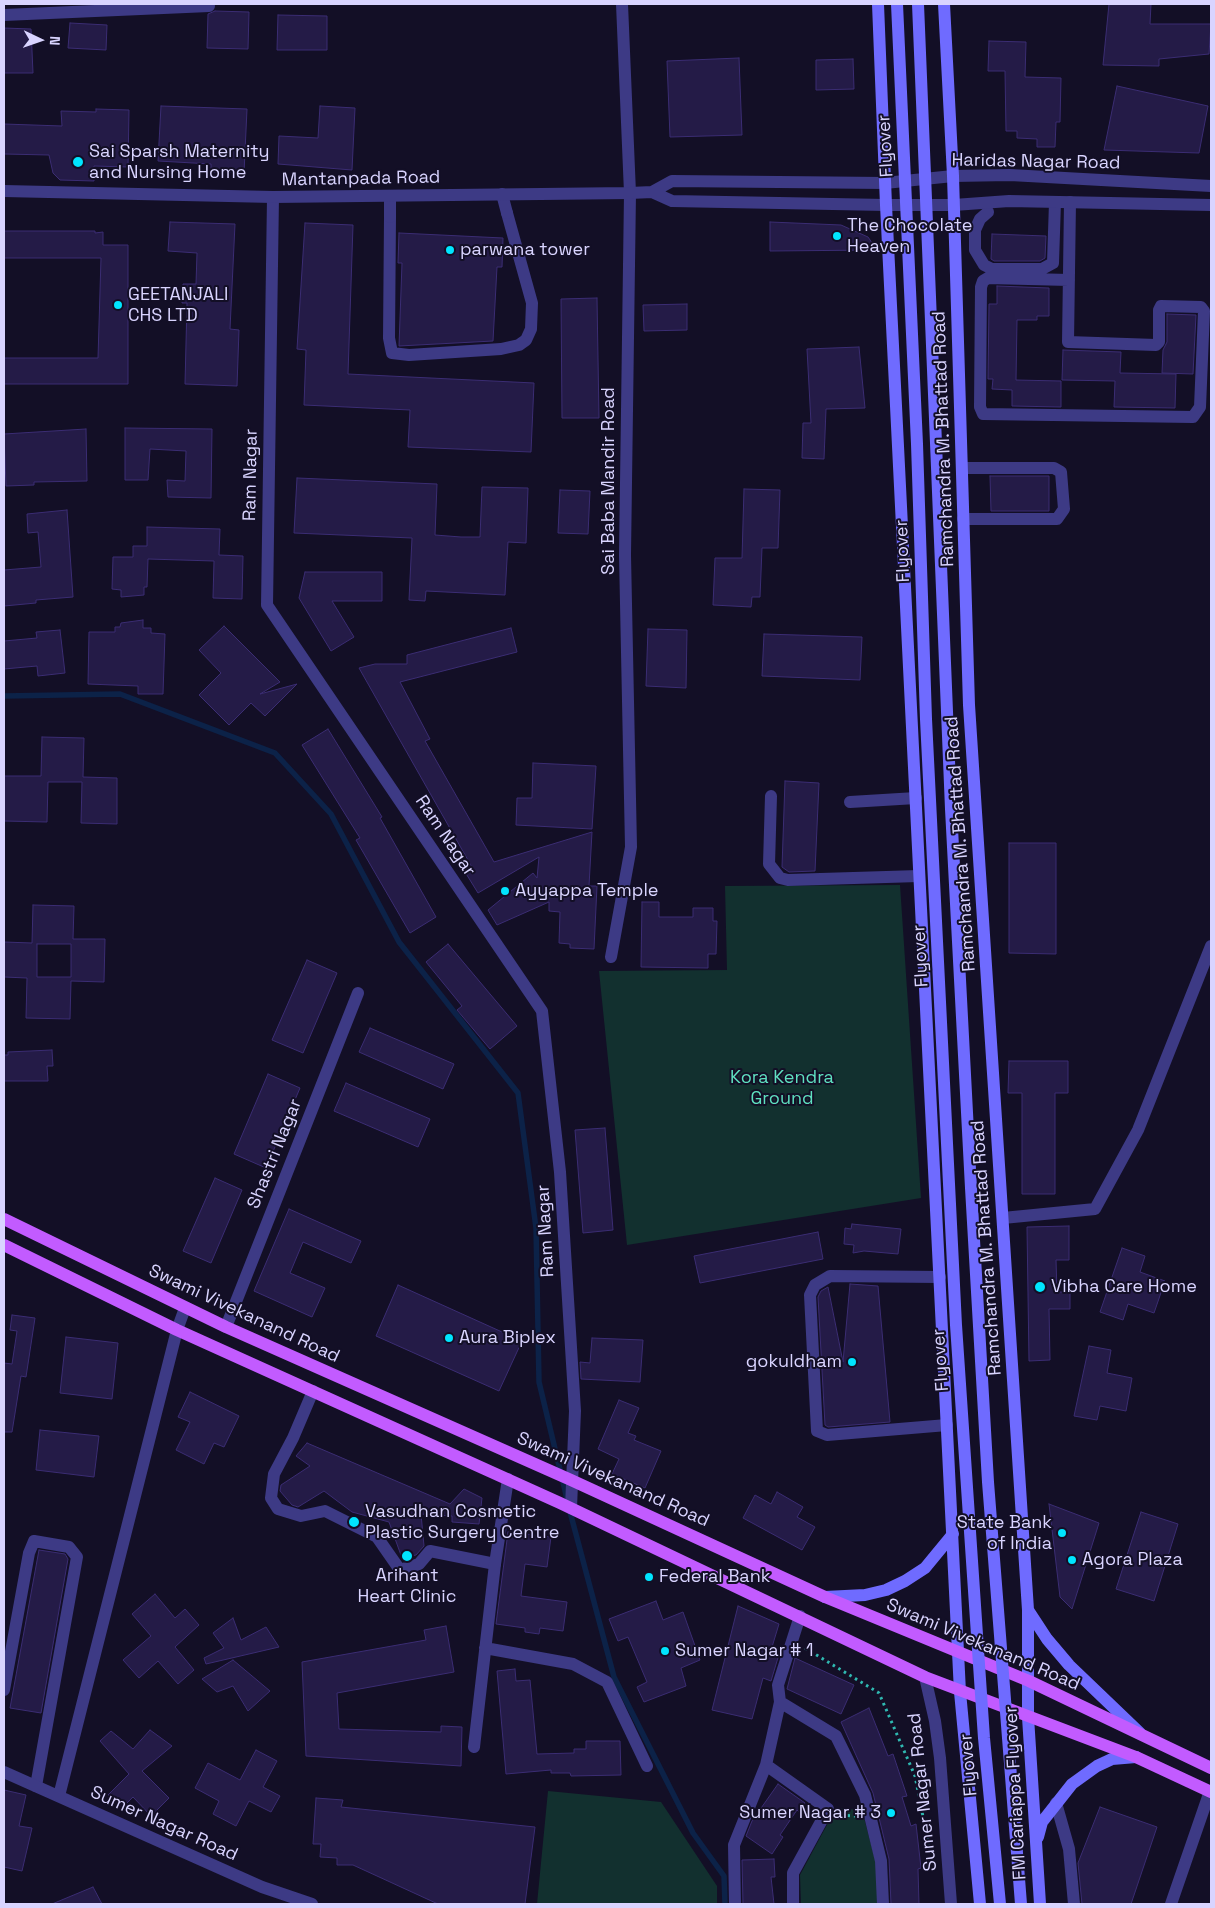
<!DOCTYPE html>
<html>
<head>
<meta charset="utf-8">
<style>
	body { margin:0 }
	#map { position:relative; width:1215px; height:1908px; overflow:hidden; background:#130f26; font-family:"Space Grotesk",sans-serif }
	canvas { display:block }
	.frame { position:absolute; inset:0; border:5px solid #d9d4ff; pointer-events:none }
	.north { position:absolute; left:15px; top:15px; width:50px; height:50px; -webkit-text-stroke:4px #130f26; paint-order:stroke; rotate:93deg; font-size:14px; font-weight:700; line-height:20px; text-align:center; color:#d9d4ff }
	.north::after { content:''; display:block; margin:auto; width:18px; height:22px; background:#d9d4ff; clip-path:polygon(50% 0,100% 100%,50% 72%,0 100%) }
</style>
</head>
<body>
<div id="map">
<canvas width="1215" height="1908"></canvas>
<div class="frame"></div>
<div class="north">N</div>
</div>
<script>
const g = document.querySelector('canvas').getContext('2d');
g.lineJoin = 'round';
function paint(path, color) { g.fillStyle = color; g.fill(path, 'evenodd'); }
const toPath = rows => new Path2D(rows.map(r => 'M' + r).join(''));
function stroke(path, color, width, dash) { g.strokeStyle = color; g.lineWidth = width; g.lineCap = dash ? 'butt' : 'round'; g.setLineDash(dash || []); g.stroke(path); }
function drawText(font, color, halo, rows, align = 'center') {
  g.font = font + ' "Space Grotesk",sans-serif'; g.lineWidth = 4; g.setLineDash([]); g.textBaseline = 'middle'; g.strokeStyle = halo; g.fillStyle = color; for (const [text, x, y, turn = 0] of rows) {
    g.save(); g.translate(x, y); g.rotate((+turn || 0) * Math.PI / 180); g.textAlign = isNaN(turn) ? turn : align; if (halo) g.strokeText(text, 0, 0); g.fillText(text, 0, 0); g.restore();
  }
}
const green = toPath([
	[900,885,921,1198,627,1245,599,971,727,970,725,886],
	[548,1791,661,1802,717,1886,717,1904,537,1904],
	[836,1808,862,1810,877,1867,877,1904,801,1904,800,1875]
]);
const stream = toPath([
	[4,696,120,694,275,753,331,814,399,942,518,1093,536,1228,539,1382,567,1499],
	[569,1508,614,1677,693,1833,724,1876,725,1904]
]);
const building = toPath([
	[1109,4,1151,4,1150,24,1211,24,1209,54,1159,59,1159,66,1103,65,1109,4],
	[215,11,249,12,248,49,207,48,208,14,215,11],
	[278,15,327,16,327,50,277,50,278,15],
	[70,23,107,25,106,50,68,48,70,23],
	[4,28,31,29,33,73,4,73,4,28],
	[989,41,1026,42,1025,77,1061,78,1060,122,1056,122,1055,147,1037,147,1037,139,1017,138,1017,131,1006,131,1005,71,988,71,989,41],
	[739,58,742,135,670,137,667,61,739,58],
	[853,59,854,89,816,90,816,60,853,59],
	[1117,86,1208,106,1199,153,1104,150,1117,86],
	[161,106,247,109,244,173,211,172,211,164,158,161,161,106],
	[320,106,355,108,352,170,278,164,279,136,318,138,320,106],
	[96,109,129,110,128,167,94,166,94,181,60,180,53,173,49,155,4,154,4,124,62,126,61,111,96,112,96,109],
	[170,222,235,224,230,329,239,330,237,386,185,384,187,303,182,303,183,284,196,284,197,253,168,251,170,222],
	[770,222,841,225,868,237,877,250,770,251,770,222],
	[305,223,353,225,348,374,534,383,531,452,408,447,410,410,304,405,306,350,297,349,305,223],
	[4,231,95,231,95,233,103,232,103,245,128,245,128,384,4,384,4,358,98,358,101,258,4,258,4,231],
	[399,233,503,238,502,267,497,267,493,341,399,346,402,263,398,263,399,233],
	[992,234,1046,236,1045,258,1040,261,994,261,991,259,992,234],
	[997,286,1049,288,1049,316,1037,316,1037,320,1017,320,1016,380,1061,381,1061,407,1012,406,1012,390,992,389,993,379,988,379,989,304,997,304,997,286],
	[597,298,599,418,562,418,561,299,597,298],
	[687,304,687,330,644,331,643,305,687,304],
	[1167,314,1196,315,1193,374,1162,373,1163,350,1167,342,1167,314],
	[859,347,865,408,826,409,824,459,802,458,803,423,811,423,807,349,859,347],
	[1063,350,1121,352,1120,373,1176,374,1175,408,1114,407,1115,381,1062,380,1063,350],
	[125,428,212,429,211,498,168,497,167,480,185,481,186,451,150,449,148,480,125,480,125,428],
	[86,429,87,481,34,482,34,485,6,486,4,434,86,429],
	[990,476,1049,476,1049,511,991,511,990,476],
	[297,478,437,484,435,535,461,537,480,537,482,487,528,488,526,543,508,542,505,595,426,591,425,601,409,600,412,538,294,533,297,478],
	[744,489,780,490,778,548,762,548,760,597,752,597,751,607,713,605,715,558,742,558,744,489],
	[560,490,590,491,588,534,558,533,560,490],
	[67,510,73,597,36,600,36,603,4,606,4,570,41,567,38,532,28,533,27,514,67,510],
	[147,527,220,529,219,555,243,556,242,599,213,598,214,561,148,559,147,587,144,587,144,595,121,597,121,590,112,589,113,557,133,557,133,546,147,546,147,527],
	[305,572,382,572,382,601,332,601,354,637,331,651,299,598,305,572],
	[143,620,143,628,151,628,151,633,165,634,163,694,138,694,138,686,88,684,89,632,115,632,115,627,120,627,121,623,143,620],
	[224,626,280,682,260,694,297,684,265,716,251,703,229,725,199,695,221,673,199,650,224,626],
	[511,628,517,652,400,682,430,739,425,741,494,862,592,832,589,886,597,886,594,949,570,948,570,944,559,943,560,912,549,911,549,902,497,925,488,910,533,873,537,878,539,857,478,893,465,872,473,869,359,668,375,664,407,664,407,655,511,628],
	[648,629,687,630,686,688,646,686,648,629],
	[60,630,65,673,38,676,37,666,4,669,4,641,37,638,36,632,60,630],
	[764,634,862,637,860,680,762,676,764,634],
	[328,729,382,817,380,818,436,917,410,933,356,840,360,838,302,745,328,729],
	[42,737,84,738,83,777,117,778,117,824,81,823,82,782,48,782,47,822,4,821,4,776,41,776,42,737],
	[533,763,596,766,592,829,516,825,517,798,532,798,533,763],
	[785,781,819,783,815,871,789,872,782,867,785,781],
	[1009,843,1056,843,1056,954,1009,953,1009,843],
	[642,902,659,902,659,917,693,917,693,908,713,908,713,921,717,921,716,954,708,954,708,968,641,967,642,902],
	[33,905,74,906,73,939,105,939,104,982,71,981,70,1019,26,1018,27,978,4,977,4,942,32,943,33,905],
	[37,944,71,944,71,977,37,977,37,944],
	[448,944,517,1026,490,1049,457,1010,462,1006,426,962,448,944],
	[307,960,337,973,303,1053,272,1040,307,960],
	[370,1028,454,1064,443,1089,359,1052,370,1028],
	[52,1050,53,1066,47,1066,48,1081,4,1081,4,1055,8,1055,8,1052,52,1050],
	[1009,1061,1068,1061,1068,1093,1055,1093,1055,1194,1022,1194,1022,1093,1008,1093,1009,1061],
	[268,1074,300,1088,266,1168,234,1154,268,1074],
	[346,1083,430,1119,418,1147,334,1111,346,1083],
	[605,1128,613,1230,583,1233,575,1130,605,1128],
	[215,1178,242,1190,211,1263,183,1251,215,1178],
	[289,1209,361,1241,351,1263,303,1242,290,1273,325,1288,312,1317,254,1291,289,1209],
	[852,1224,901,1229,898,1254,864,1251,853,1253,854,1245,844,1244,845,1228,851,1229,852,1224],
	[1069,1226,1069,1260,1056,1260,1057,1292,1070,1292,1070,1309,1049,1309,1050,1360,1029,1361,1027,1227,1069,1226],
	[818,1232,823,1259,700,1283,694,1256,818,1232],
	[1122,1248,1145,1256,1140,1272,1165,1281,1154,1313,1128,1304,1123,1320,1100,1312,1122,1248],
	[850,1284,878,1286,890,1422,828,1427,825,1425,818,1297,821,1291,828,1287,843,1362,850,1284],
	[398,1285,522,1341,499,1391,376,1336,398,1285],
	[12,1315,35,1318,26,1377,21,1376,12,1432,4,1432,4,1363,12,1364,17,1331,10,1330,12,1315],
	[66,1337,118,1343,112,1399,60,1393,66,1337],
	[592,1338,643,1340,640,1382,581,1379,580,1362,590,1363,592,1338],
	[1089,1346,1111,1350,1107,1373,1132,1378,1126,1411,1100,1406,1097,1420,1074,1416,1089,1346],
	[190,1392,239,1416,224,1447,214,1443,204,1464,176,1450,190,1422,178,1417,190,1392],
	[619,1400,639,1408,628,1433,636,1436,634,1440,661,1451,645,1488,612,1474,619,1459,598,1449,619,1400],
	[40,1430,99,1436,94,1477,36,1470,40,1430],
	[307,1443,450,1504,464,1489,482,1498,479,1524,452,1522,452,1516,421,1514,424,1546,416,1555,402,1558,389,1522,352,1512,324,1491,298,1507,292,1505,280,1491,281,1485,310,1466,296,1456,307,1443],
	[777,1492,803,1507,797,1517,815,1527,802,1550,743,1518,755,1495,771,1504,777,1492],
	[1049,1504,1099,1523,1072,1609,1060,1597,1049,1504],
	[1141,1512,1178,1524,1154,1601,1116,1589,1141,1512],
	[508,1532,551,1537,547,1567,525,1564,521,1596,567,1602,563,1631,540,1628,539,1634,525,1632,525,1628,496,1624,508,1532],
	[39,1550,65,1554,68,1559,41,1713,10,1708,39,1550],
	[155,1594,175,1618,185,1609,199,1625,175,1647,194,1670,178,1684,158,1661,139,1678,123,1660,151,1636,132,1614,155,1594],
	[656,1601,663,1620,683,1612,700,1660,681,1668,686,1686,644,1702,637,1687,647,1682,628,1637,618,1641,609,1619,656,1601],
	[738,1606,779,1624,772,1647,780,1651,771,1681,763,1678,752,1719,712,1710,738,1606],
	[233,1618,241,1640,266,1627,279,1647,206,1664,204,1658,224,1648,213,1633,233,1618],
	[446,1626,454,1672,337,1693,339,1729,441,1732,441,1726,462,1727,461,1766,306,1756,302,1662,426,1640,424,1630,446,1626],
	[795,1658,854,1685,841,1714,787,1689,795,1658],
	[233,1660,270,1691,248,1711,233,1686,217,1692,202,1679,233,1660],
	[515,1669,516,1681,530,1680,537,1754,574,1753,574,1749,586,1749,586,1741,620,1741,621,1775,571,1776,570,1773,551,1773,551,1770,506,1774,497,1671,515,1669],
	[869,1708,888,1756,893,1754,907,1796,902,1797,911,1826,916,1824,921,1868,918,1869,919,1904,891,1904,889,1859,873,1793,841,1722,869,1708],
	[150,1730,172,1746,142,1771,169,1798,151,1816,133,1797,122,1808,108,1795,129,1774,100,1741,111,1731,133,1749,150,1730],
	[256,1750,277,1761,263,1787,280,1796,271,1812,249,1801,236,1826,213,1814,219,1801,195,1788,208,1763,240,1780,256,1750],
	[778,1784,805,1803,799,1812,797,1810,780,1835,783,1837,772,1854,746,1836,752,1821,778,1784],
	[4,1790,26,1795,19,1826,32,1828,22,1871,4,1867,4,1790],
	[316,1798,343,1800,341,1807,535,1827,525,1904,438,1904,353,1865,337,1865,337,1858,320,1857,321,1844,313,1844,316,1798],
	[1100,1807,1157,1827,1131,1904,1082,1904,1078,1863,1100,1807],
	[774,1859,775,1877,771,1877,774,1904,743,1904,742,1860,774,1859],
	[93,1887,102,1904,52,1904,93,1887]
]);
const path = toPath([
	[805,1648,879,1693,915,1776,929,1847],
	[841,1815,855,1816]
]);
const pedestrian = toPath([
	[390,217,389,338,392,353,409,355,501,349,519,345,526,340,531,329,532,303,507,213],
	[771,796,769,864,780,878,788,880,919,876],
	[850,802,916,798],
	[313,1391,293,1438,274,1474,271,1498,278,1509,301,1516,325,1511,377,1537,400,1570,419,1564,430,1551,495,1564],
	[4,1690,29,1553,34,1541,69,1547,77,1557,36,1786]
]);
const minor = toPath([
	[4,15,209,6],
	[502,194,507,213],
	[273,197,267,605,542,1011,560,1172,575,1411,571,1508],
	[988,212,980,219,975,230,975,250,984,265,992,269,1042,269,1053,263,1055,202],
	[390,217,390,196],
	[1069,280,988,278,983,281,981,287,980,407,983,414,1193,417,1200,407,1204,311,1201,307,1161,306,1159,310,1159,342,1156,345,1068,342,1070,202],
	[962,468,1054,468,1061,472,1064,509,1057,519,963,519],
	[611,957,631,847,625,555,630,193,622,4],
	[1003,1218,1095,1209,1138,1130,1211,946],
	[940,1277,830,1276,815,1285,810,1295,817,1431,827,1435,947,1425],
	[226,1327,358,993],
	[485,1648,573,1664,607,1682,647,1766],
	[925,1677,935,1721,940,1758,951,1904],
	[780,1702,836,1736,865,1795,881,1861,883,1904],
	[474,1747,495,1564,508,1479],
	[766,1765,828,1809,793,1873,793,1904],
	[4,1772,262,1887,312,1904],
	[59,1796,177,1330,185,1308],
	[1056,1803,1069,1849,1074,1904],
	[735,1904,734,1845,766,1765,780,1702,778,1685,800,1616],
	[1171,1904,1210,1791]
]);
const tertiary = toPath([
	[4,191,273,197,630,193,652,192,672,181,885,183,953,176,1010,175,1211,186],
	[652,192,672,201,886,205,954,205,1009,201,1211,205]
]);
const secondary = toPath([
	[878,4,886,205,960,1692,980,1904],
	[944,4,953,176,969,705,1028,1610,1028,1717,1040,1904],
	[825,1597,865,1595,886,1590,905,1581,925,1568,953,1534],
	[1028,1610,1047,1639,1069,1665,1140,1733],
	[1038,1837,1042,1822,1072,1784,1097,1766,1112,1759,1136,1757]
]);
const primary = toPath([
	[4,1219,226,1327,571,1480,825,1597,1029,1681,1211,1768],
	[4,1245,177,1330,560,1503,925,1677,1136,1757,1211,1792]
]);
const secondaryBridge = toPath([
	[897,4,917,444,926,719,956,1325,984,1738,1000,1904],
	[918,4,951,809,971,1188,988,1482,1021,1904]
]);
const markers = [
	[78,162,6,"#00e5ff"],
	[837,236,5,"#00e5ff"],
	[450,250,5,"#00e5ff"],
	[118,305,5,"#00e5ff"],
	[505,891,5,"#00e5ff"],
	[1040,1287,6,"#00e5ff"],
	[449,1338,5,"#00e5ff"],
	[852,1362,5,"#00e5ff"],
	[354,1522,6,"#00e5ff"],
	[1062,1533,5,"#00e5ff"],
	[407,1556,6,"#00e5ff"],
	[1072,1560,5,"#00e5ff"],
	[649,1577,5,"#00e5ff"],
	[665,1651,5,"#00e5ff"],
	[891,1813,5,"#00e5ff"]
];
const streetNames = [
	["Flyover",886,146,-93],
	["Haridas Nagar Road",1036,162,1],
	["Mantanpada Road",361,179,-1],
	["Ramchandra M. Bhattad Road",944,439,-92],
	["Ram Nagar",251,475,-89],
	["Sai Baba Mandir Road",609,481,-90],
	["Flyover",903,551,-92],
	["Ram Nagar",445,836,56],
	["Ramchandra M. Bhattad Road",961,844,-94],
	["Flyover",921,956,-93],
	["Shastri Nagar",275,1154,-68],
	["Ram Nagar",546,1231,-93],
	["Ramchandra M. Bhattad Road",987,1248,-94],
	["Swami Vivekanand Road",244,1314,25],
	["Flyover",941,1360,-94],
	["Swami Vivekanand Road",613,1480,24],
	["Swami Vivekanand Road",983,1645,23],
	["Flyover",969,1765,-95],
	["Sumer Nagar Road",923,1792,-96],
	["FM Cariappa Flyover",1016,1793,-93],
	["Sumer Nagar Road",164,1824,24]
];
const poiNames = [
	["Sai Sparsh Maternity",89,152],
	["and Nursing Home",89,173],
	["The Chocolate",847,226],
	["Heaven",847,247],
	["parwana tower",460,250],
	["GEETANJALI",128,295],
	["CHS LTD",128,316],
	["Ayyappa Temple",515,891],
	["Vibha Care Home",1051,1287],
	["Aura Biplex",459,1338],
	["gokuldham",842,1362,"right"],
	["Vasudhan Cosmetic",365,1512],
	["Plastic Surgery Centre",365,1533],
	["State Bank",1052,1523,"right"],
	["of India",1052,1544,"right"],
	["Agora Plaza",1082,1560],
	["Arihant",407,1576,"center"],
	["Heart Clinic",407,1597,"center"],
	["Federal Bank",659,1577],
	["Sumer Nagar # 1",675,1651],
	["Sumer Nagar # 3",881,1813,"right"]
];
const parkNames = [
	["Kora Kendra",782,1078],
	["Ground",782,1099]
];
paint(green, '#12302f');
stroke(stream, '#0c2248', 5.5);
paint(building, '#241b47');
stroke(building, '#3b2d73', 1);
stroke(path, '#2fb8b0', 3, [2.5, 4]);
stroke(pedestrian, '#3d3a85', 12);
stroke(minor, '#3d3a85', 12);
stroke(tertiary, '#3d3a85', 12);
stroke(secondary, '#6f6bff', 12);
stroke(primary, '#c25bff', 12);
stroke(secondaryBridge, '#6f6bff', 12);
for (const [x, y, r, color] of markers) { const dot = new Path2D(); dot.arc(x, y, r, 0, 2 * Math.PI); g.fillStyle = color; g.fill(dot); stroke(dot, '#130f26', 2); }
drawText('18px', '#d9d4ff', '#130f26', streetNames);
drawText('18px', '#d9d4ff', '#130f26', poiNames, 'left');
drawText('18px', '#5fe0c0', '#130f26', parkNames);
</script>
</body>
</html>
